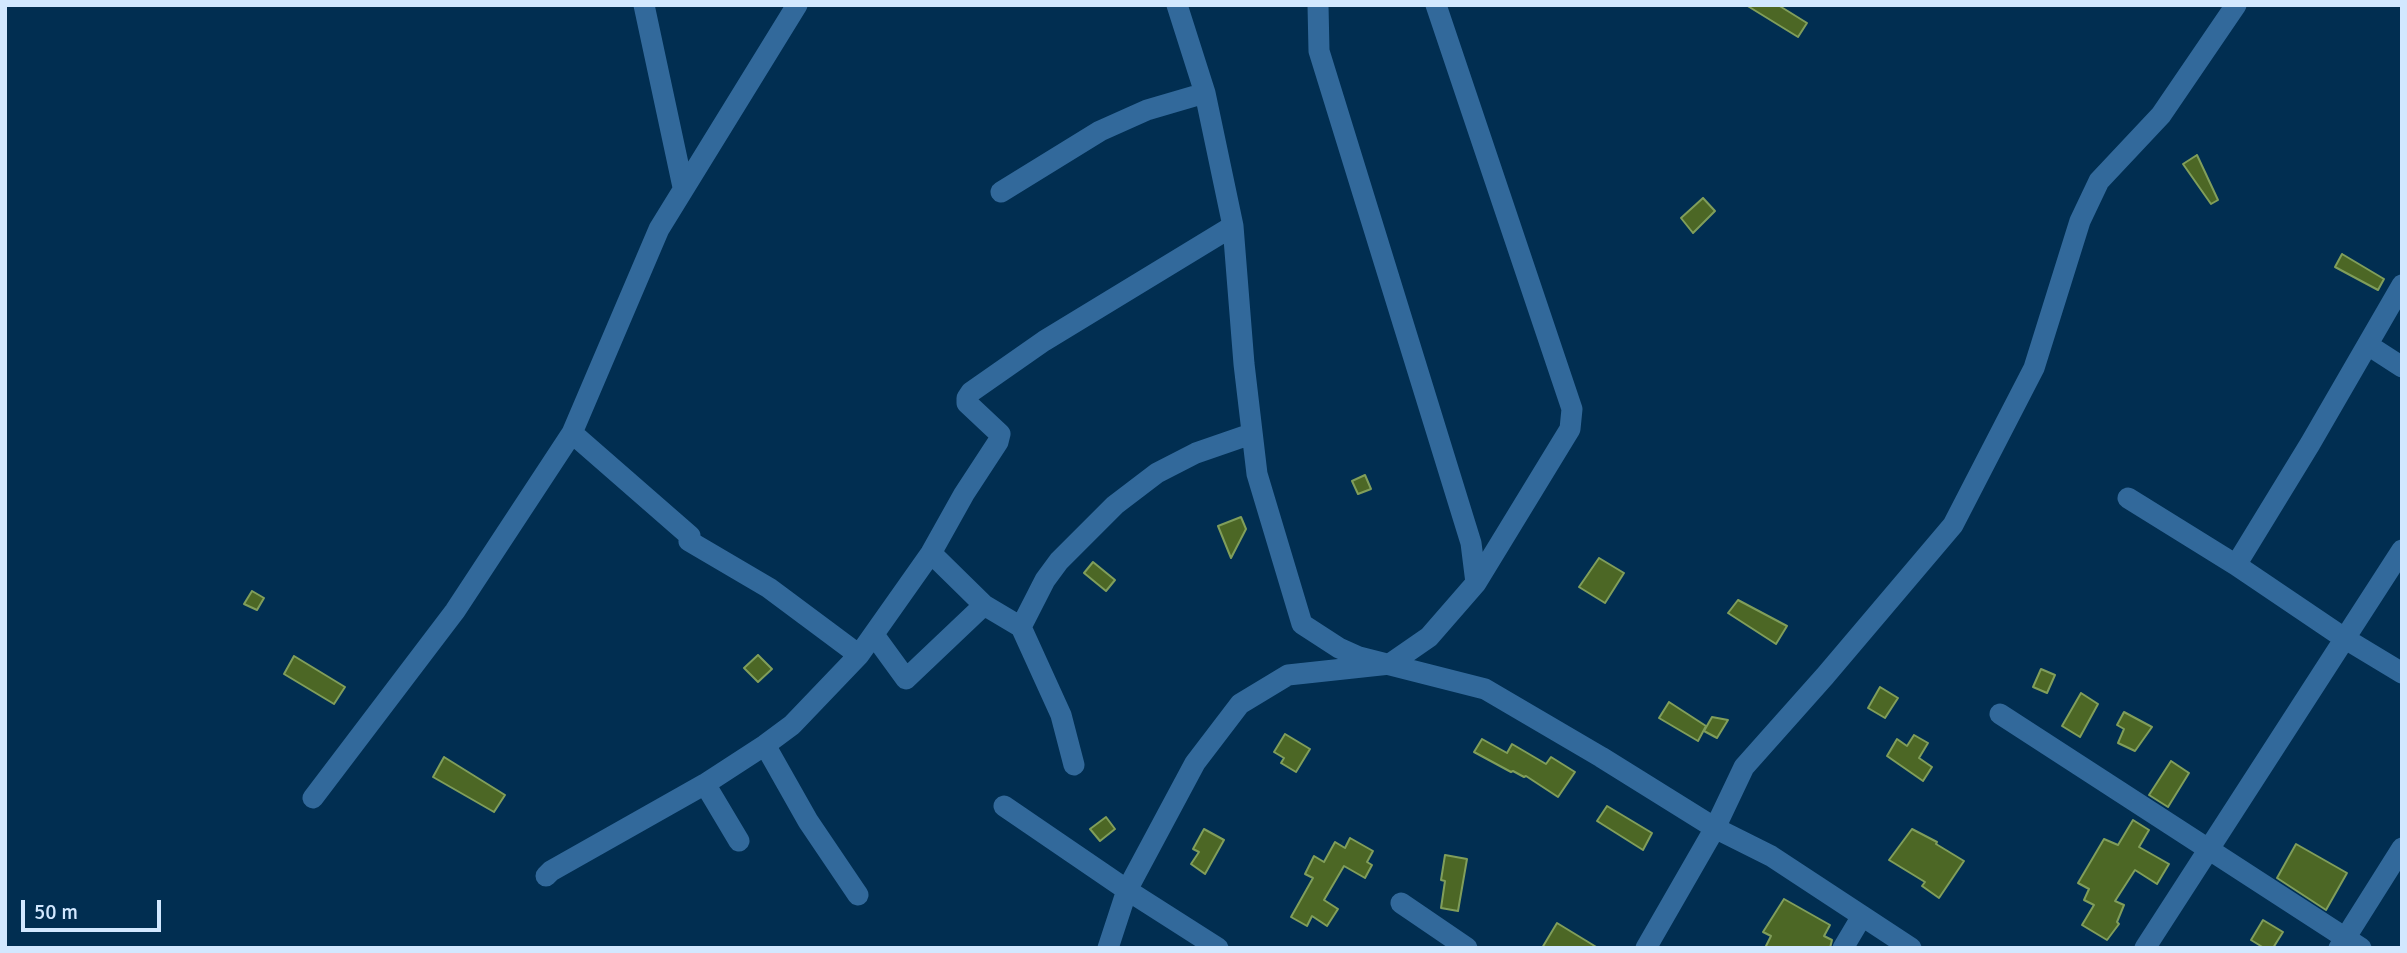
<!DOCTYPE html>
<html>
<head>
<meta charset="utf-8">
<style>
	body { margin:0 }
	#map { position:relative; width:2407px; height:953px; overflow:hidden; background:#012e51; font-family:Signika,sans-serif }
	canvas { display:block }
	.frame { position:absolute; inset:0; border:7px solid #d2e8ff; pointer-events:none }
	.scale { position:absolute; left:21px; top:900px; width:140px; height:32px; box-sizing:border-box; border:4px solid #d2e8ff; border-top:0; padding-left:9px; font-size:21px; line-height:24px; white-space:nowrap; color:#d2e8ff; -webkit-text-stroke:5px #012e51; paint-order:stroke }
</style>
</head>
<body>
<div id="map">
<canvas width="2407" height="953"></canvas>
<div class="frame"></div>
<div class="scale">50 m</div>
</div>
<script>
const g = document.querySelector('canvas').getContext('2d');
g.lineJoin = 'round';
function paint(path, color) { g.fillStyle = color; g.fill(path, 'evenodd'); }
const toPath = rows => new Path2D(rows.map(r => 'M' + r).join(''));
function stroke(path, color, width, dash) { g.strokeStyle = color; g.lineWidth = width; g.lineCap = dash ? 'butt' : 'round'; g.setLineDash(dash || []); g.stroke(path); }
const building = toPath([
	[1746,5,1778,5,1807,23,1798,37,1746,5],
	[2197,155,2218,200,2211,204,2183,164,2197,155],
	[1703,198,1715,211,1693,233,1681,218,1703,198],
	[2342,254,2384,279,2378,290,2335,267,2342,254],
	[1365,475,1371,489,1358,494,1352,481,1365,475],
	[1241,517,1246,529,1231,558,1218,526,1241,517],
	[1599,558,1624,573,1605,603,1579,587,1599,558],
	[1093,562,1115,580,1106,591,1084,573,1093,562],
	[252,591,264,598,257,610,244,604,252,591],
	[1738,600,1787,626,1776,644,1728,613,1738,600],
	[758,655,772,669,758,682,744,668,758,655],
	[294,656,345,687,334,704,284,674,294,656],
	[2041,669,2055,675,2047,693,2033,687,2041,669],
	[1880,687,1898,698,1885,718,1868,708,1880,687],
	[2081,693,2098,704,2080,737,2062,726,2081,693],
	[1669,702,1706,726,1698,741,1659,718,1669,702],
	[2124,712,2152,727,2135,751,2118,743,2124,729,2117,725,2124,712],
	[1712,717,1728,720,1717,738,1704,731,1712,717],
	[1285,734,1310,749,1296,772,1281,763,1284,758,1274,752,1285,734],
	[1914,735,1928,743,1919,758,1932,767,1923,781,1887,756,1897,739,1907,746,1914,735],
	[1482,739,1507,753,1512,744,1546,764,1551,757,1575,772,1558,797,1526,776,1524,777,1513,771,1511,772,1474,752,1482,739],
	[444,757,505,795,494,812,433,777,444,757],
	[2171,761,2189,773,2168,807,2149,795,2171,761],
	[1607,806,1652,833,1643,850,1597,821,1607,806],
	[1106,817,1115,829,1100,841,1090,829,1106,817],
	[2133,820,2149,830,2139,847,2169,864,2157,884,2135,870,2115,901,2124,905,2117,922,2119,924,2107,940,2082,925,2094,905,2084,900,2089,889,2078,883,2104,839,2118,845,2133,820],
	[1204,829,1224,840,1205,874,1191,864,1199,852,1193,849,1204,829],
	[1912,829,1937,842,1936,844,1964,861,1939,898,1922,886,1925,882,1889,860,1912,829],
	[1350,838,1373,851,1367,862,1372,865,1365,878,1344,866,1324,900,1338,909,1327,926,1312,916,1307,926,1291,917,1313,878,1305,874,1314,856,1324,862,1335,842,1345,848,1350,838],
	[2296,844,2347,873,2326,910,2277,878,2296,844],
	[1445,855,1467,859,1458,911,1441,908,1445,881,1441,880,1445,855],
	[1784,899,1830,925,1824,936,1832,940,1830,948,1765,948,1771,936,1763,932,1784,899],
	[2263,920,2283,932,2273,948,2264,948,2251,940,2263,920],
	[1557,923,1598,948,1542,948,1557,923]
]);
const minor = toPath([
	[644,5,683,187],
	[797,5,659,229,572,433,690,536,689,541,769,588,859,655],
	[1177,5,1205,93,1233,226,1244,364,1257,474,1302,624,1339,648,1359,657,1485,689,1601,757,1715,828,1771,856,1911,948],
	[1318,5,1319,51,1471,543,1476,583],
	[1001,192,1100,131,1147,110,1205,93],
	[2368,345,2402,367],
	[2128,498,2236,565,2344,638,2402,673],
	[931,553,984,605,1021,627,1061,715,1074,765],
	[2236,565,2310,444,2402,285],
	[1021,627,1045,580,1059,561,1115,505,1157,473,1196,453,1251,434],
	[874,635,906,679,984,605],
	[2000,714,2361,948],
	[765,745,808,821,858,895],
	[705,784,739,841],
	[313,798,455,611,572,433],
	[1004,806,1127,890,1218,948],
	[546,876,551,871,705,784,765,745,792,725,859,655,931,553,964,494,998,442,1000,434,967,403,967,398,971,392,1044,341,1233,226],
	[1401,903,1467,948],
	[1108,948,1127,890,1195,763,1240,704,1288,675,1390,664,1429,637,1476,583,1570,429,1572,409,1436,5],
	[1646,948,1715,828,1744,767,1825,676,1953,525,2034,368,2080,221,2099,181,2161,115,2236,5],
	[1843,948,1862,916],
	[2145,948,2402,550],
	[2339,948,2402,848]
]);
paint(building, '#4c6725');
stroke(building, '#809e5b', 2);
stroke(minor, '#32699b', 21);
</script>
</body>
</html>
